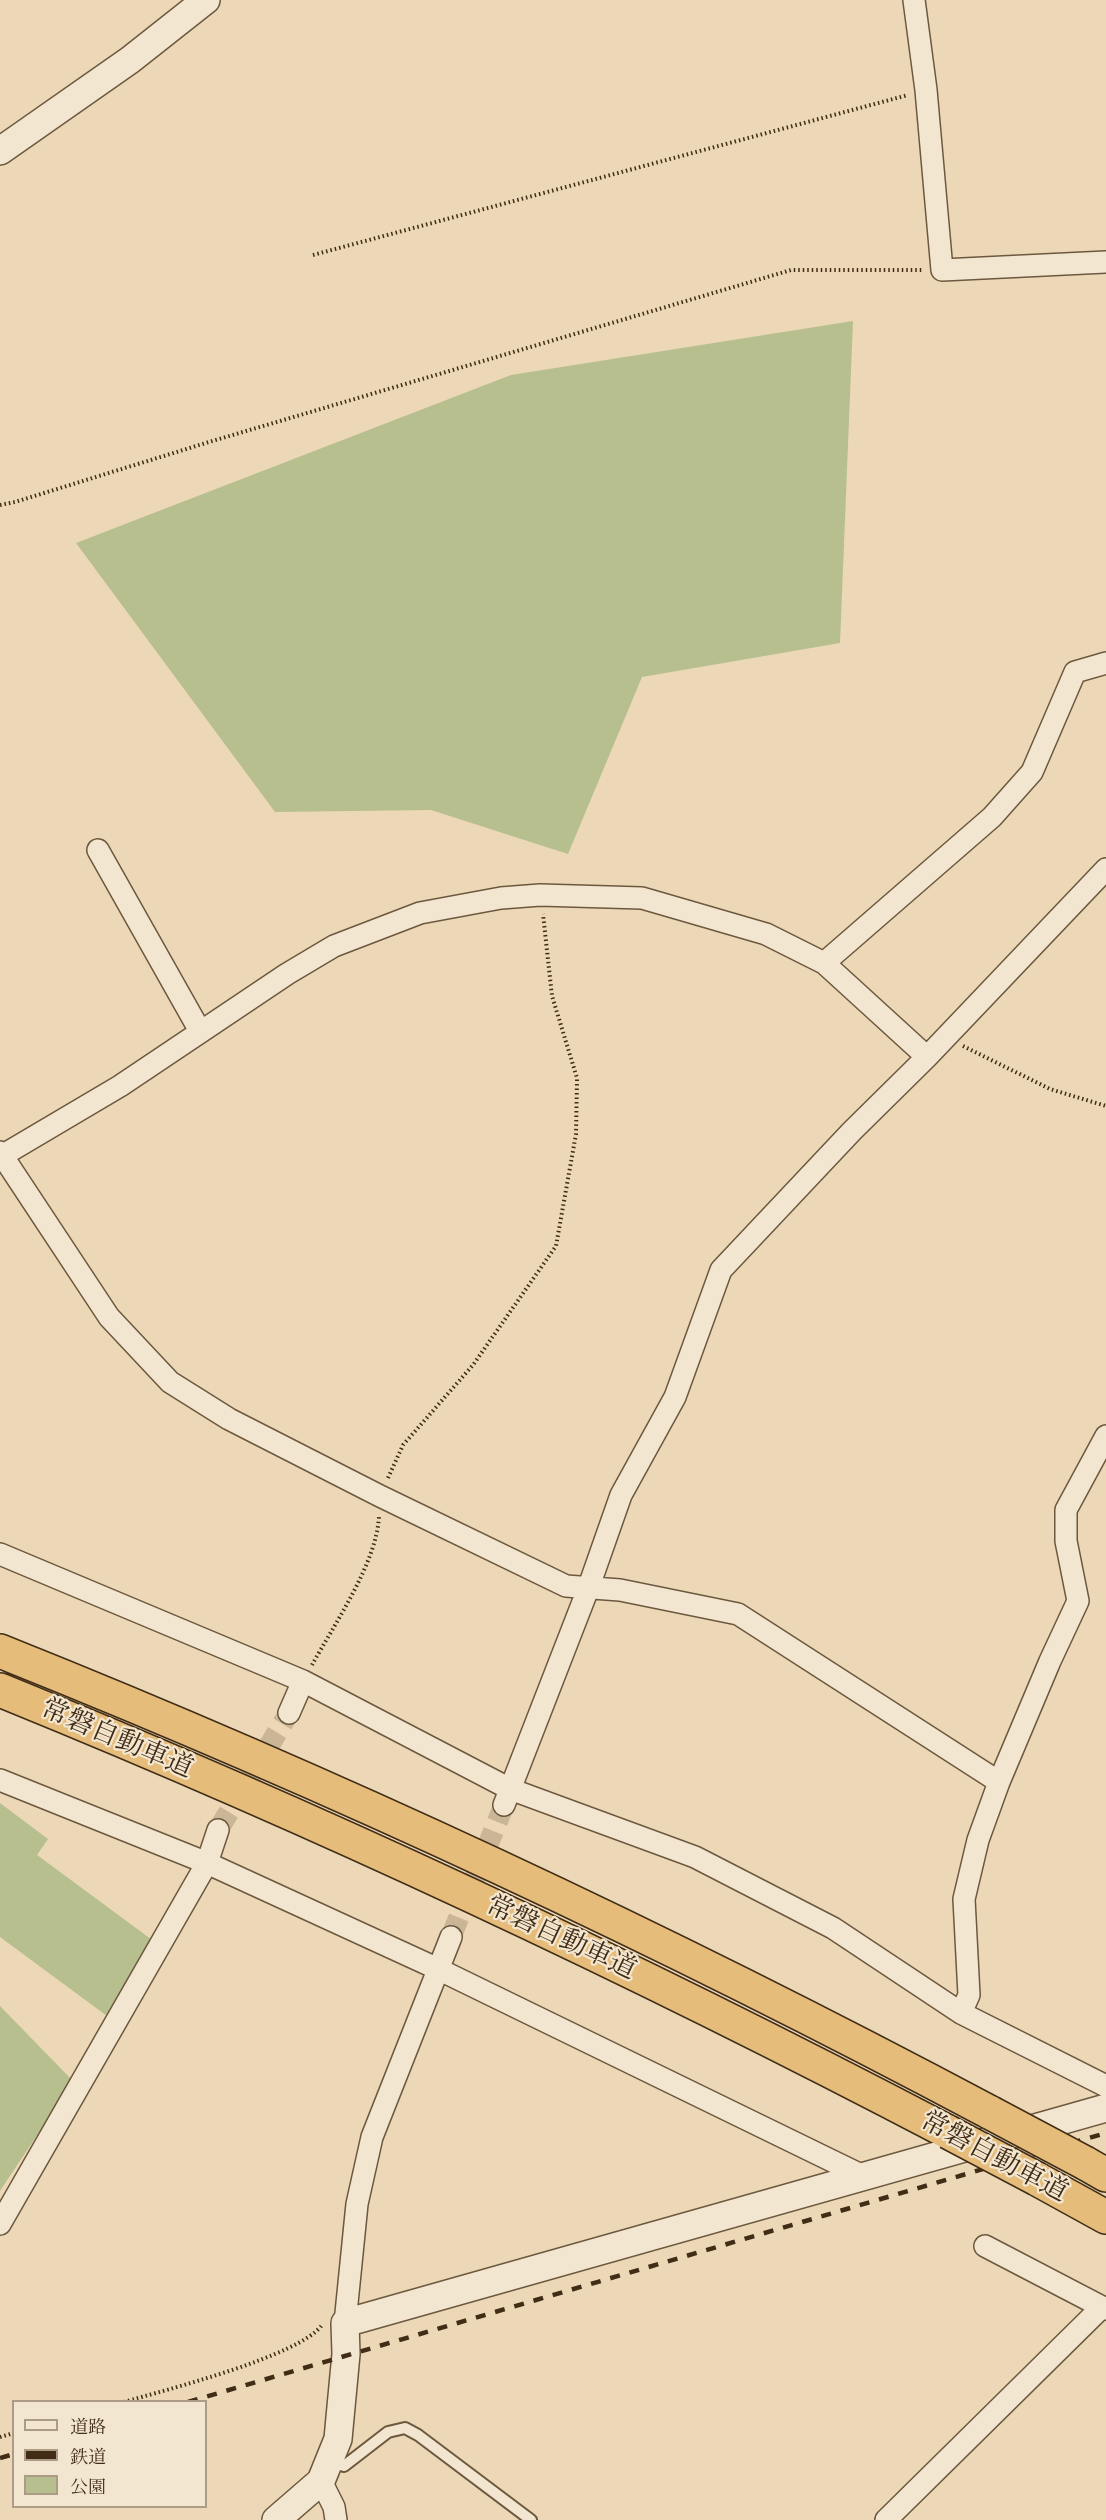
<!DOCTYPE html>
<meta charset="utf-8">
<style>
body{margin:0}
#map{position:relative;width:1106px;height:2520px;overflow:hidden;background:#ecd8b6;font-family:"EB Garamond","Noto Serif JP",serif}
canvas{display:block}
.legend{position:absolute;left:12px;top:2400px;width:195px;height:108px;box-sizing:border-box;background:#f3e6d0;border:2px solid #ac9c86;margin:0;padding:8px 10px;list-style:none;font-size:18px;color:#412d16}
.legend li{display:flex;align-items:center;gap:12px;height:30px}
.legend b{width:30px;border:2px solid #ac9c86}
</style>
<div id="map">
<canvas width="1106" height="2520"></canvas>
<ul class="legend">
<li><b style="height:8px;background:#f3e6d0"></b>道路</li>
<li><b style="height:8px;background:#412d16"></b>鉄道</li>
<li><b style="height:16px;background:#b7bf8e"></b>公園</li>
</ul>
</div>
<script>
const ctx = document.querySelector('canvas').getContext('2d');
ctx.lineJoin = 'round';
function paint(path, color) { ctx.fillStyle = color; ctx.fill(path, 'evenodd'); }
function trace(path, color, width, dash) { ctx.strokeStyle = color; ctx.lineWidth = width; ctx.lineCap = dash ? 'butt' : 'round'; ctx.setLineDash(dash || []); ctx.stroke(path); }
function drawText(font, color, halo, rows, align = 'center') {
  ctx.font = font + ' "EB Garamond","Noto Serif JP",serif'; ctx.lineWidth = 4.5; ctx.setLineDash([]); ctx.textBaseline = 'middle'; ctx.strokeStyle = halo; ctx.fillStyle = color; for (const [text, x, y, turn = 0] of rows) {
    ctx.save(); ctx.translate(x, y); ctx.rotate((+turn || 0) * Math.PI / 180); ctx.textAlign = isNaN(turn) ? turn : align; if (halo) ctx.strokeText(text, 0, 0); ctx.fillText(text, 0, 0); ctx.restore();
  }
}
paint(new Path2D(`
 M853,321L840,643L642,677L568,854L431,810L275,812L76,543L511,375Z
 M0,1803L48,1839L37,1855L159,1945L107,2016L0,1937Z
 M0,2006L73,2081L0,2191Z`), '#b7bf8e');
trace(new Path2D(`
 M218,1830L289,1713
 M451,1937L504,1805`), '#cab696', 21, [21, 10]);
const service = new Path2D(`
 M329,2462L344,2466L388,2432L405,2428L418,2435L531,2520`);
const minor = new Path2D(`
 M914,0L926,90L942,270L1106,262
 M98,850L200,1031
 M824,963L992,817L1032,772L1075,672L1106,663
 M0,1152L109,1317L170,1382L229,1419L380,1496L566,1586L620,1590L738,1614L999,1782
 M0,1157L120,1086L287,974L334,946L420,913L501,898L540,895L642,898L766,934L824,963L927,1057
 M0,1554L303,1681L510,1789L695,1857L833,1928L961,2013L1106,2086
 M289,1713L303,1681
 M0,1780L207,1863L438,1969L863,2176
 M504,1805L588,1589L621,1495L675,1397L721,1270L852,1131L927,1057L1106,869
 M961,2013L969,1995L964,1899L978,1840L999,1782L1050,1661L1078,1601L1066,1541V1510L1106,1436
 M0,2224L207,1863L218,1830
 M985,2246L1106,2309
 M345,2323L357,2204L372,2137L451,1937
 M321,2481L334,2507L336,2520
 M886,2520L1102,2307`);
const tertiary = new Path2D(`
 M0,151L130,60L206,0
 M276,2520L321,2481L338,2439L346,2354L345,2323L1106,2108`);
const motorway = new Path2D(`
 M0,1651C338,1786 670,1942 991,2113
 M0,1690C323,1821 639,1970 948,2132
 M1085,2163L1106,2175
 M1037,2179L1106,2217`);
trace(service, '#6c583e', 14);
trace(minor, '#6c583e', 24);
trace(tertiary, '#6c583e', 30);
trace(motorway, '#412d16', 36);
trace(new Path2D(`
 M313,255L908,95
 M0,505L15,502L209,442L791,270H923
 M963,1046L1050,1089L1106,1106
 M388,1478L403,1445L473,1365L556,1246L576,1134L577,1078L552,996L543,914
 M312,1665C335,1623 376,1564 379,1517
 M124,2402C165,2390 300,2356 322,2325
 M0,2437L14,2433`), '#412d16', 4, [1.5, 3]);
trace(service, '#f3e6d0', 10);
trace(minor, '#f3e6d0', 21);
trace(tertiary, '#f3e6d0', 27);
trace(motorway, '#e6bc7b', 33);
trace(new Path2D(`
 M188,2402L1106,2133
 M0,2458L14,2454`), '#412d16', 4.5, [10, 10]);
const motorwayBridge = new Path2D(`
 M991,2113L1085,2163
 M948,2132L1037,2179`);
trace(motorwayBridge, '#412d16', 36, []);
trace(motorwayBridge, '#e6bc7b', 33);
drawText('27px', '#412d16', '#f3e6d0', [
 ["常磐自動車道",117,1739,23],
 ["常磐自動車道",561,1938,25],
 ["常磐自動車道",994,2157,28]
]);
</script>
